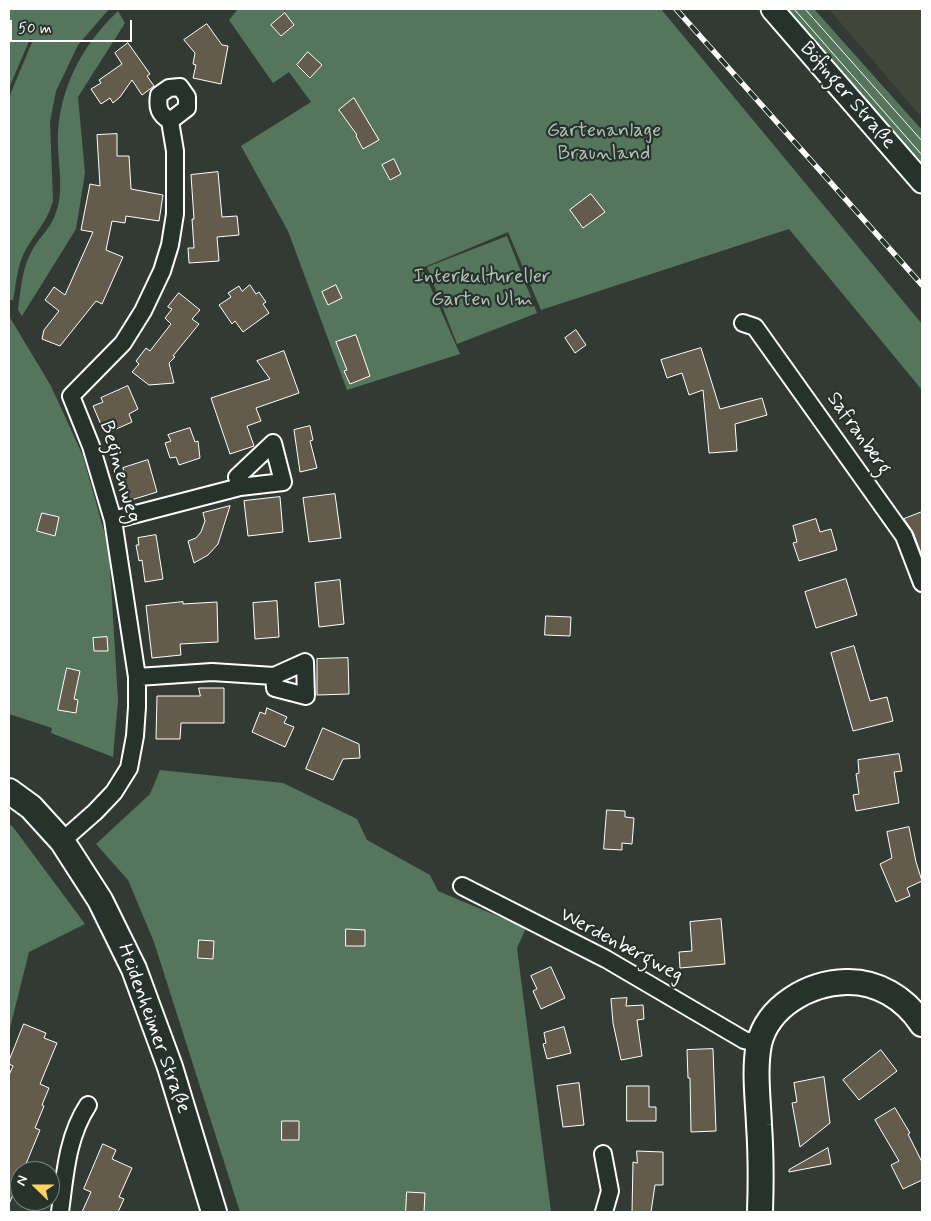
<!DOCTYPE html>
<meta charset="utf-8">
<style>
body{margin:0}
#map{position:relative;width:931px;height:1221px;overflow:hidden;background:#323b33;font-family:Mynerve,sans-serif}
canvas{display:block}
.frame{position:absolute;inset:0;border:10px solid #fff;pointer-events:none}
.north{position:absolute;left:10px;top:1161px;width:50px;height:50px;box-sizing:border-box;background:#26332d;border:1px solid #7d8581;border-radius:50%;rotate:292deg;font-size:14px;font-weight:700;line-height:20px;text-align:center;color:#fff}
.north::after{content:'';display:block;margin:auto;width:18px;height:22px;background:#ffd166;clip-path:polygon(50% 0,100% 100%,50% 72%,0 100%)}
.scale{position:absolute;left:10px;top:20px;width:122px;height:22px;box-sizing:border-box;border:2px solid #fff;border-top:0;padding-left:6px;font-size:15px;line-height:18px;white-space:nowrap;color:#fff;-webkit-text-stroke:4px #26332d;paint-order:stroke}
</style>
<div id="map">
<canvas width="931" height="1221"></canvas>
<div class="frame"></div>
<div class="north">N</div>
<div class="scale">50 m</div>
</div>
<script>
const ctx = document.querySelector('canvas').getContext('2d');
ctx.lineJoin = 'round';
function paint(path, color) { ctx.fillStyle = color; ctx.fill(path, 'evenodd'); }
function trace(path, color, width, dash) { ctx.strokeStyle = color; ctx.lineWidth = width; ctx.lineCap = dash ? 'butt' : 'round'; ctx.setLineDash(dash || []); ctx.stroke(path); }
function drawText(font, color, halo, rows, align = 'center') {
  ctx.font = font + ' Mynerve,sans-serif'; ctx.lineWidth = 4.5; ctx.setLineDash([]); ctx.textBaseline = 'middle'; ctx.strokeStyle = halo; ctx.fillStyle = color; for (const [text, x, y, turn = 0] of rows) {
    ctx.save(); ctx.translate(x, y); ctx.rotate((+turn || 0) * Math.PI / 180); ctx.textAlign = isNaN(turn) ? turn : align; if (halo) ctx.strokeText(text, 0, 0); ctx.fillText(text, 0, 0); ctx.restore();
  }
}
paint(new Path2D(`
 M829,9H922V118Z`), '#41453a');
paint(new Path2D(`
 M9,9H109L78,45L56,91L50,122L53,201C48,221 33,235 24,253C17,267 16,285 13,300H9V97L33,40L30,39L9,88Z
 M238,9H661L922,324V390L789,229L541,310L508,232L422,268L460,354L347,390L288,231L241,146L311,102L289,72L273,83L229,20Z
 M783,9H814L922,130V165Z
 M118,11L125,23L78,97L85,173L76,229L22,316L18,310C21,288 22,266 34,247C40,237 51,227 55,215C64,194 59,169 58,147C56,94 80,47 118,11Z
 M507,236L537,313L457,344L427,267Z
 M9,316L51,386L83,456L109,549L118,701L113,757L51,733L52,728L9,714Z
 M160,770L283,783L357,819L367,840L430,875L438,891L526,928L517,948L551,1212H240L154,942L128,880L96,844L150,794Z
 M9,824L13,827L85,924L29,952L9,1032Z`), '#56755d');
const building = new Path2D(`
 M285,13L294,25L281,36L271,25Z
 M207,24L222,45L228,46L221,84L193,78L196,65L193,64L195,53L184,40Z
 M128,43L150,74L147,76L154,86L142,95L132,80L120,97L113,103L110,98L101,104L91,89L101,83L99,80L122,64L115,53Z
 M308,52L322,65L310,78L297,65Z
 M354,98L379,140L363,149L356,136L357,135L339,110Z
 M117,134V156H129L131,189L163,195L159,221L126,216L125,223L112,221L106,250L123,257L102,304L96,301L60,346L42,339L44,330L59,311L45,300L54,287L65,295L93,232L81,230L90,184L100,186L97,135Z
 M394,159L401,174L390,180L382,165Z
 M218,172L222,217L237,216L239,235L217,237L219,261L189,263L188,248H194L192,219H194L191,175Z
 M591,194L605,212L583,228L570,210Z
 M250,285L256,294L259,292L266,302L263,304L269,313L243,332L235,321L232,324L219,305L231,297L228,293L239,286L242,291Z
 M336,285L342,298L328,305L322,292Z
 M179,293L200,310L192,319L199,324L173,356L175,357L169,363L174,383L149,385L132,372L139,364L136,361L146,348L150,351L171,324L165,318L172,309L168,307Z
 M576,330L586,345L575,353L565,338Z
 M356,335L370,376L350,384L344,371L347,370L336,342Z
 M701,348L720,409L762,398L767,415L735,424L737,451L709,453L703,390L689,395L682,373L667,378L661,360Z
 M284,351L299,393L256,408L261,421L247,426L254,446L230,454L211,398L270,379L257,361Z
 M128,386L138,409L129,414L132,422L105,434L93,406L103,402L101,398Z
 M310,426L313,440L310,441L317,468L300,472L294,430Z
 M190,428L195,442L198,441L200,458L179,465L176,457L170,458L165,443L171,441L168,435Z
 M148,460L157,492L128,501L120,473L124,472L123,468Z
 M335,494L341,538L309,542L303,498Z
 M280,497L283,532L248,536L244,501Z
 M230,506L218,544L208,555L194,563L188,541L196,538L201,532L205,521L203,513Z
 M922,512V556L913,532L904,519Z
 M42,513L59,517L55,536L37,531Z
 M816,519L820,532L831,529L837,550L799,561L793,543L797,542L793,526Z
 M156,535L163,579L145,582L142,560L139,561L136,545H139L138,538Z
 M846,579L857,615L816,628L805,592Z
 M340,580L344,624L319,627L315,583Z
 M277,601L279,637L255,639L253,603Z
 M183,602V604L217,602L218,642L180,644L181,655L152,658L146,606Z
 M546,616L571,617L570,636L545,635Z
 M107,637L108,651H94L93,638Z
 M854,646L870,701L887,697L893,721L853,731L831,653Z
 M348,658L349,694L317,695V659Z
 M67,668L80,671L74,699L78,700L76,713L58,710Z
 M199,688H224V723H181L180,739H156L157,696H200Z
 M267,708L287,717L284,723L294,727L285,747L252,732L260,712L265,714Z
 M323,728L359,744L360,758L343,759L333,780L306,769Z
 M899,754L902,771L894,772L899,803L856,811L853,795L859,794L856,774L859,773L858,760Z
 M607,810L625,811V817L634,818L632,844L622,843V850L604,849Z
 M909,827L916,862L922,881L907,888L910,896L896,902L880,864L892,858L887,832Z
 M721,919L725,964L680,968L679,952L692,951L690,922Z
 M346,929L365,930V946H346Z
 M199,940L214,941L213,959L198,958Z
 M551,967L565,998L541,1009L533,991L537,989L531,976Z
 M627,998L626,1006L643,1005L644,1019L637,1020L642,1056L621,1060L613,1023L611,999Z
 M24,1024L46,1033L44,1038L57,1043L40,1084L49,1088L42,1105L44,1106L35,1128L40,1130L23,1171H20V1178L9,1204V1075L13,1066L9,1064V1061Z
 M564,1027L571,1053L547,1059L543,1044L546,1043L544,1033Z
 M713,1049L716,1131L691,1132L690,1078H688L687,1050Z
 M881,1050L897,1071L859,1100L843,1080Z
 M824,1077L830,1123L800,1147L792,1103L797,1102L794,1083Z
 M579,1083L584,1125L563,1127L557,1086Z
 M627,1086H649V1107H656V1121H627Z
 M895,1108L910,1133L908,1134L922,1162V1180L903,1189L891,1165L899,1161L875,1120Z
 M282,1121H299V1140H282Z
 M103,1144L116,1150L112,1159L132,1168L119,1197L124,1199L118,1212H82L91,1192L84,1189Z
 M828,1148L831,1164L789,1172V1170Z
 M637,1151L663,1152V1185H655L651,1212H632L633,1162L637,1163Z
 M407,1192L425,1193L424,1212H406Z`);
paint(building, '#635c4c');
trace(building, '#fff', 1);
const minor = new Path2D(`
 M743,323L755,327L904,536L922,583
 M113,520L240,487L283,482L273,443L237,477L240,487
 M137,677L212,672L274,676L305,662L306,696L275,688L274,676
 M62,841L95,812L114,792L129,768L135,736L137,707V677L113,520L91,446L71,396L123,343L143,311L162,271L170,245L175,214V151L170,121L187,108V97L180,87L169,88L159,95C157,108 159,114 170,121
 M462,886L606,959L744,1040L760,1044
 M603,1154L610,1191L604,1212
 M60,1212C65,1175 67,1137 88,1105`);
const tertiary = new Path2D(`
 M772,9L922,182`);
const secondary = new Path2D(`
 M9,791L31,807L62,841L100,900L134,969L170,1067L214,1212
 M760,1212C761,1183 761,1154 759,1125C758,1099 754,1070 759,1044C768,1006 809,983 846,982C877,981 905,998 922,1024`);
trace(minor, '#fff', 20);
trace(tertiary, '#fff', 25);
trace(secondary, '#fff', 28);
trace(minor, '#26332d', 16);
trace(tertiary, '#26332d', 21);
trace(secondary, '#26332d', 24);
trace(new Path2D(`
 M794,9L922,155
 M805,9L922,141`), '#fff', 1);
const rail = new Path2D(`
 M676,9L922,285`);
trace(rail, '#fff', 5.5);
trace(rail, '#26332d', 4, [11]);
drawText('20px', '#fff', '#26332d', [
 ["Böfinger Straße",847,96,49],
 ["Safranberg",858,434,55],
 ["Beginenweg",119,472,74],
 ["Werdenbergweg",621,946,28],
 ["Heidenheimer Straße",153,1029,70]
]);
drawText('20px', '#b3c1b6', '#26332d', [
 ["Gartenanlage",604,132],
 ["Braunland",604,155],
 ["Interkultureller",482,278],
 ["Garten Ulm",482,301]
]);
</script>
